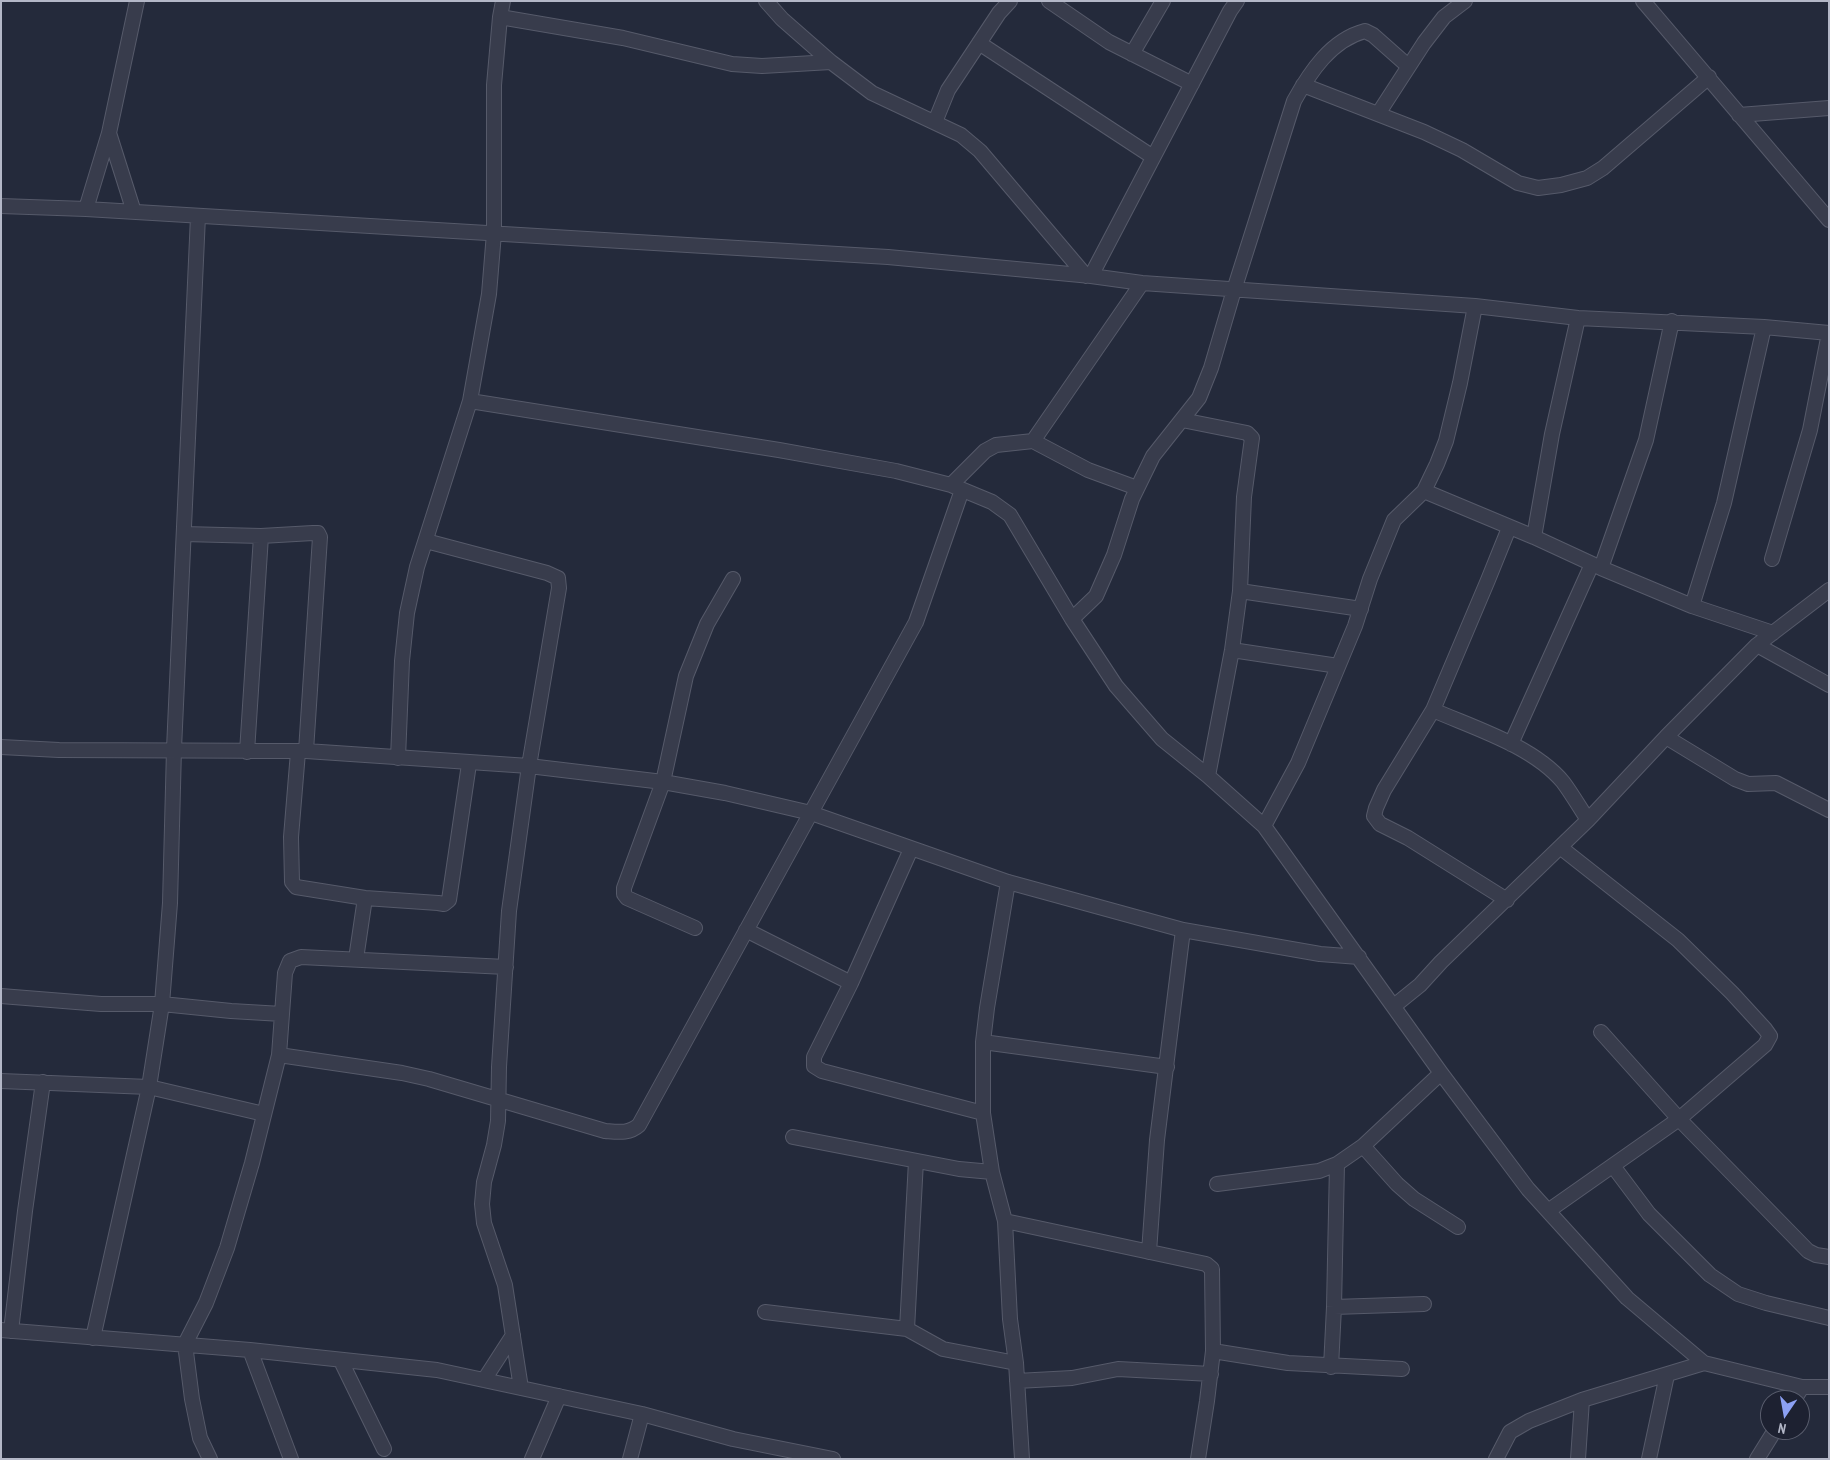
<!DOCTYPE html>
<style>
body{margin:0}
#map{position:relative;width:1830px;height:1460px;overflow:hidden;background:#242a3b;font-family:"PT Sans Narrow",sans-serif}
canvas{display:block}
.frame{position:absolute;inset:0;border:2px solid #b3b7c7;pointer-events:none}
.north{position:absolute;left:1760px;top:1390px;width:50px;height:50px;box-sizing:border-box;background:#1d2131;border:1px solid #595d6d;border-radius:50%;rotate:192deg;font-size:14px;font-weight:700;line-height:20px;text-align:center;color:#b3b7c7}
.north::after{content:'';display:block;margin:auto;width:18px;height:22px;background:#8ca0f3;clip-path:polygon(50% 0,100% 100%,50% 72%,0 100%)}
</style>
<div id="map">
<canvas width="1830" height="1460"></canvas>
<div class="frame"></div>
<div class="north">N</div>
</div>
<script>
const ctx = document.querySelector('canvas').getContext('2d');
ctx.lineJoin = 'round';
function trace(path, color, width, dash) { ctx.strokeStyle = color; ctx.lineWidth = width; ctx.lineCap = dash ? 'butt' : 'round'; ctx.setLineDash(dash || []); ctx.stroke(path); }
const minor = new Path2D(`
 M766,1L782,19L831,62L872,93L961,135L980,151L1086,276
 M1049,1L1109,42L1192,84
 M1643,1L1829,220
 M500,17L623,38L732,64L762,66L831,62
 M979,43L1153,157
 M1132,54L1163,1
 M1303,85L1424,132L1462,150L1518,183L1538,188L1561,185L1587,178L1603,168L1709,77
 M1378,114L1424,43L1444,17L1465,1
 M1739,115L1829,108
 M935,122L948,90L999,13L1010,1
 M109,133L134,212
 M1,206L86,209L888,257L1091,276L1142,283L1475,306L1578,318L1764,327L1829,333
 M86,209L109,133L137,1
 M1091,276L1230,11L1237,1
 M470,401L779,450L896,471L951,485L992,502L1010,515L1072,619L1116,686L1162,739L1208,776L1264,826L1441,1073L1528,1189L1627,1298L1704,1363L1802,1387H1829
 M1182,420L1247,433L1252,438L1244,497L1240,591L1232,650L1208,776
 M1033,441L1142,283
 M951,485L985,451L996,445L1033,441L1088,470L1137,488
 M1424,491L1534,537L1601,568L1692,606L1773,633
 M184,534L261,536L313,533H318L320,537L306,751
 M1534,537L1552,434L1578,318
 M426,541L547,573L558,578L559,588L529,766L509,911L499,1067L498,1121L494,1145L484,1182L482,1204L484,1223L505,1285L521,1388
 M1772,559L1810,430L1829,333
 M1601,568L1646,440L1672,321
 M1240,591L1361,609
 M1692,606L1724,503L1764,327
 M1072,619L1096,596L1114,555L1132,499L1153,456L1199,398L1211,368L1234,290L1294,101C1310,72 1331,40 1365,31L1373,35L1408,66
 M1757,645L1829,685
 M1232,650L1338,666
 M1433,710C1474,728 1533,746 1563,782C1572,794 1580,808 1588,820
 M1666,737L1735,779L1748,784L1776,783L1829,810
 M1511,744L1592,564
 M1,747L59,750L306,751L529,766L663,782L725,793L811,813L1008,882L1183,930L1320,954L1359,957
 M247,752L261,536
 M298,752L291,837L292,882L296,887L365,898L438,903L444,904L449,900L469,764
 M398,758L402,661L407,613L417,567L470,401L489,294L494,233V85L500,17L503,1
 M1264,826L1298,763L1355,626L1370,579L1394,520L1424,491L1437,464L1446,441L1460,383L1475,306
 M911,849L851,983L814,1057V1066L822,1071L983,1113
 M1008,882L987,1008L983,1042V1113L992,1172L1005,1221L1010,1319L1016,1363L1022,1459
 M1507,900L1408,838L1380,824L1374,816L1376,808L1384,790L1433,710L1488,580L1509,528
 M695,928L627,898L624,894V888L663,782L686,676L707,624L733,579
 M746,930L851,983
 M356,959L365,898
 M1,996L101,1004H162L231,1011L282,1014
 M1394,1006L1420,985L1441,962L1588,820L1666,737L1757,645L1829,590
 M1601,1032L1679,1119L1808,1251L1816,1255L1829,1257
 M983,1042L1167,1067
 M279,1055L402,1073L429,1079L605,1131C618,1132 629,1134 639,1125L916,622L962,490
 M1,1081L149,1087L264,1114
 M793,1137L959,1169L992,1172
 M1363,1146L1397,1184L1414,1199L1458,1227
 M916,1161L907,1329L943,1349L1016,1363
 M1613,1166L1649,1214L1710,1275L1738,1294L1766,1303L1829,1318
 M1217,1184L1319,1171L1337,1164L1363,1146L1441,1073
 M1548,1211L1679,1119L1765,1045L1770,1036L1765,1029L1732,993L1678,940L1560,847
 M1005,1221L1206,1264L1212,1269L1213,1351L1207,1401L1198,1459
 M1149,1252L1157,1140L1183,930
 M1334,1307L1424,1304
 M765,1312L907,1329
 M1,1330L250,1350L437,1370L642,1414L733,1439L833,1459
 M11,1331L25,1211L43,1082
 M93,1338L149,1087L162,1004L170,903L174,749L198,216
 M250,1350L291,1459
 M1213,1351L1288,1363L1402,1369
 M341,1361L384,1449
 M1331,1367L1334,1307L1337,1164
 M484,1380L513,1335
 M1017,1381L1072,1378L1118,1369L1211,1374
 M1794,1400L1802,1387
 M210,1459L200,1438L192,1399L185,1344L206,1303L227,1248L252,1163L279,1055L285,973L290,961L301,957L506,967
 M532,1459L559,1396
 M630,1459L642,1414
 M1496,1459L1510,1432L1529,1421L1582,1400L1704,1363
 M1578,1459L1582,1400
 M1649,1459L1667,1375
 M1757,1459L1775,1430`);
trace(minor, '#565a6a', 16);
trace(minor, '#383c4c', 14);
</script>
